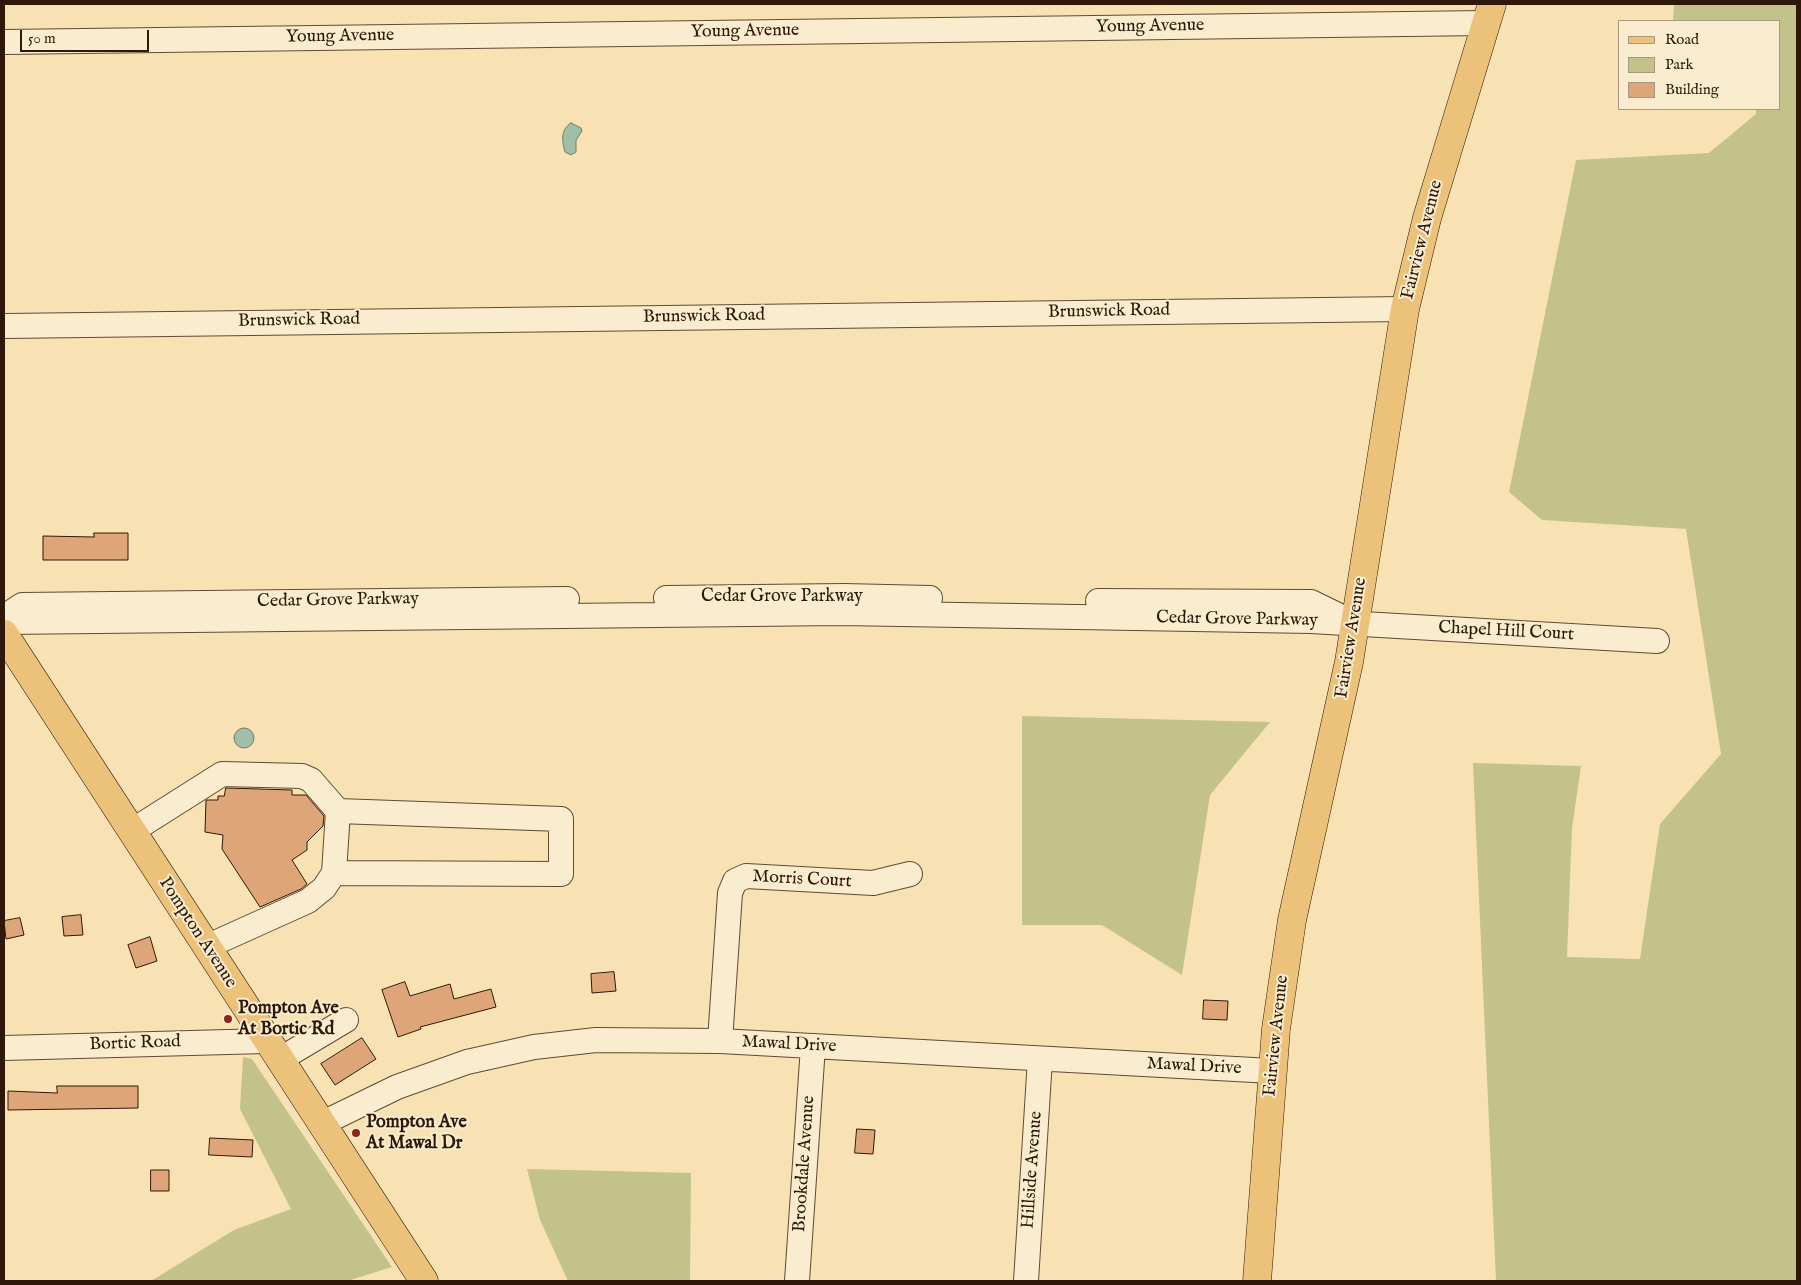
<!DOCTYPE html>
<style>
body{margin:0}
#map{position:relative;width:1801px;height:1285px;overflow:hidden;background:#f8e2b4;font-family:"IM FELL English",serif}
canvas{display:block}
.frame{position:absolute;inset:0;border:5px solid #2f1809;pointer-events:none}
.legend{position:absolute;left:1618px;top:20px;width:162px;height:90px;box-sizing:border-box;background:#faecce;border:1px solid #a9977f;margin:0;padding:6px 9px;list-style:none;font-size:15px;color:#2f1809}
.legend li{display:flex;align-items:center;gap:10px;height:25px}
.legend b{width:25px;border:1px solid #a9977f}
.scale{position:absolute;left:20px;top:30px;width:129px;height:22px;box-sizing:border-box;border:2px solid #2f1809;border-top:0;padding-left:6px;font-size:15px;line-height:18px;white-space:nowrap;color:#2f1809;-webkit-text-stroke:4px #faecce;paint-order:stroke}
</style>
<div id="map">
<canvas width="1801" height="1285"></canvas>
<div class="frame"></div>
<ul class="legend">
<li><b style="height:6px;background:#ecc17a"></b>Road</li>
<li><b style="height:14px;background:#c2c28a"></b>Park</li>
<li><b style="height:14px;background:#dea678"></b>Building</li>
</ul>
<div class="scale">50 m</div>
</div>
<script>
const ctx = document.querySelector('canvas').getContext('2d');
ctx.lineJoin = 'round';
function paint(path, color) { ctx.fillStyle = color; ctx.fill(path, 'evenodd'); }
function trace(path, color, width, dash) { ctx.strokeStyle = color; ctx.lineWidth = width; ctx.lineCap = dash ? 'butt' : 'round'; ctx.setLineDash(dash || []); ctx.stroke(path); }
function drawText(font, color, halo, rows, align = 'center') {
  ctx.font = font + ' "IM FELL English",serif'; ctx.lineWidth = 4; ctx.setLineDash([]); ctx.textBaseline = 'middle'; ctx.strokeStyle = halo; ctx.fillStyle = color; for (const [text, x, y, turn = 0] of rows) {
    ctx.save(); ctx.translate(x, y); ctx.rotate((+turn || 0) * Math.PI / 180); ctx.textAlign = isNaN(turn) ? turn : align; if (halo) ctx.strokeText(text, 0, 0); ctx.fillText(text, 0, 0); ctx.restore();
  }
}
paint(new Path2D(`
 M1674,4H1797V1281H1496L1473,763L1581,766L1572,828L1567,957L1640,959L1660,824L1721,754L1686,529L1542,520L1509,492L1576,160L1709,153L1756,114V109H1780V21H1673Z
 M1022,716L1270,722L1210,795L1182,975L1102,925H1022Z
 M243,1057L252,1059L392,1267L347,1281H151L234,1230L291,1209L240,1109Z
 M527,1169L691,1173L690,1281H568L540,1220Z`), '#c2c28a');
const water = new Path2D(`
 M571,123L581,128L582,131L576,140V152L571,155L565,152C562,141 560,130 571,123Z
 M234 738a10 10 0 1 1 20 0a10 10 0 1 1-20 0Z`);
paint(water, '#9fbfa8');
trace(water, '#727c68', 1);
const building = new Path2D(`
 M94,533H128V560H43V536L94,537Z
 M226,788L292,790V795H306L324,816L323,826L307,842V850L292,860L307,884L301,889L260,907L222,849L223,835L205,832L206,800H218V796H224Z
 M81,915L83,935L64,936L62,917Z
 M20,918L24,935L6,939L4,921Z
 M150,937L157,961L136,968L128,945Z
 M614,972L616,991L592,993L591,974Z
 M405,982L410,996L450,984L454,999L491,989L496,1007L420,1027L421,1029L398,1037L382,990Z
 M1204,1000L1228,1001L1227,1020L1203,1019Z
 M362,1038L376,1059L335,1085L321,1064Z
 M57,1086H138V1108L8,1110V1091L57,1093Z
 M857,1129L875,1130L873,1154L855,1153Z
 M210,1138L253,1140L252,1157L209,1155Z
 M151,1170H169V1191H151Z`);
paint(building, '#dea678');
trace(building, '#2f1809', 1);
const minor = new Path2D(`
 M4,42L1485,23
 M4,326L1405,309
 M666,598L844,596L930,598
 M1098,601L1311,602L1346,619
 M4,617L22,605L567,599
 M4,622L842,613L1311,621L1657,641
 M132,831L222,774L302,776L311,780L338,811L561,819V874L334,873L324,888L308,901L206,947
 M334,873L338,811
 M720,1041L730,893L735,881L746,876L873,883L910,874
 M4,1048L266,1041
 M279,1060L346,1020
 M321,1124L397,1087L467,1062L534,1047L596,1040L720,1041L1272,1071
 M797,1281L813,1046
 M1026,1281L1040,1059`);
const major = new Path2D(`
 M4,634L424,1281
 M1257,1281L1276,1029L1292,920L1349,662L1405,309L1427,218L1492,4`);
trace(minor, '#614a34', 26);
trace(major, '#2f1809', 29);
trace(minor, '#faecce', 24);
trace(major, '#ecc17a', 28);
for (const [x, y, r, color] of [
 [228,1019,5,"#8f2418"],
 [356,1133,5,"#8f2418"]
]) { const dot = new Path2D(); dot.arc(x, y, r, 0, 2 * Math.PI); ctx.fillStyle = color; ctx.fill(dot); trace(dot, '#faecce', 2); }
drawText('18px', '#2f1809', '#faecce', [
 ["Young Avenue",1150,27,-1],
 ["Young Avenue",745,32,-1],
 ["Young Avenue",340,37,-1],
 ["Fairview Avenue",1423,240,-76],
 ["Brunswick Road",1109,312,-1],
 ["Brunswick Road",704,317,-1],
 ["Brunswick Road",299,321,-1],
 ["Cedar Grove Parkway",782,597],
 ["Cedar Grove Parkway",338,601,-1],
 ["Cedar Grove Parkway",1237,620,1],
 ["Chapel Hill Court",1506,632,3],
 ["Fairview Avenue",1352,638,-81],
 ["Morris Court",802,880,3],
 ["Pompton Avenue",197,933,57],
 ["Fairview Avenue",1277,1036,-84],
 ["Bortic Road",135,1044,-2],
 ["Mawal Drive",789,1045,3],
 ["Mawal Drive",1194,1067,3],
 ["Brookdale Avenue",805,1164,-86],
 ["Hillside Avenue",1033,1170,-86]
]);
drawText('bold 18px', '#2f1809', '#faecce', [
 ["Pompton Ave",238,1009],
 ["At Bortic Rd",238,1030],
 ["Pompton Ave",366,1123],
 ["At Mawal Dr",366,1144]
], 'left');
</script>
